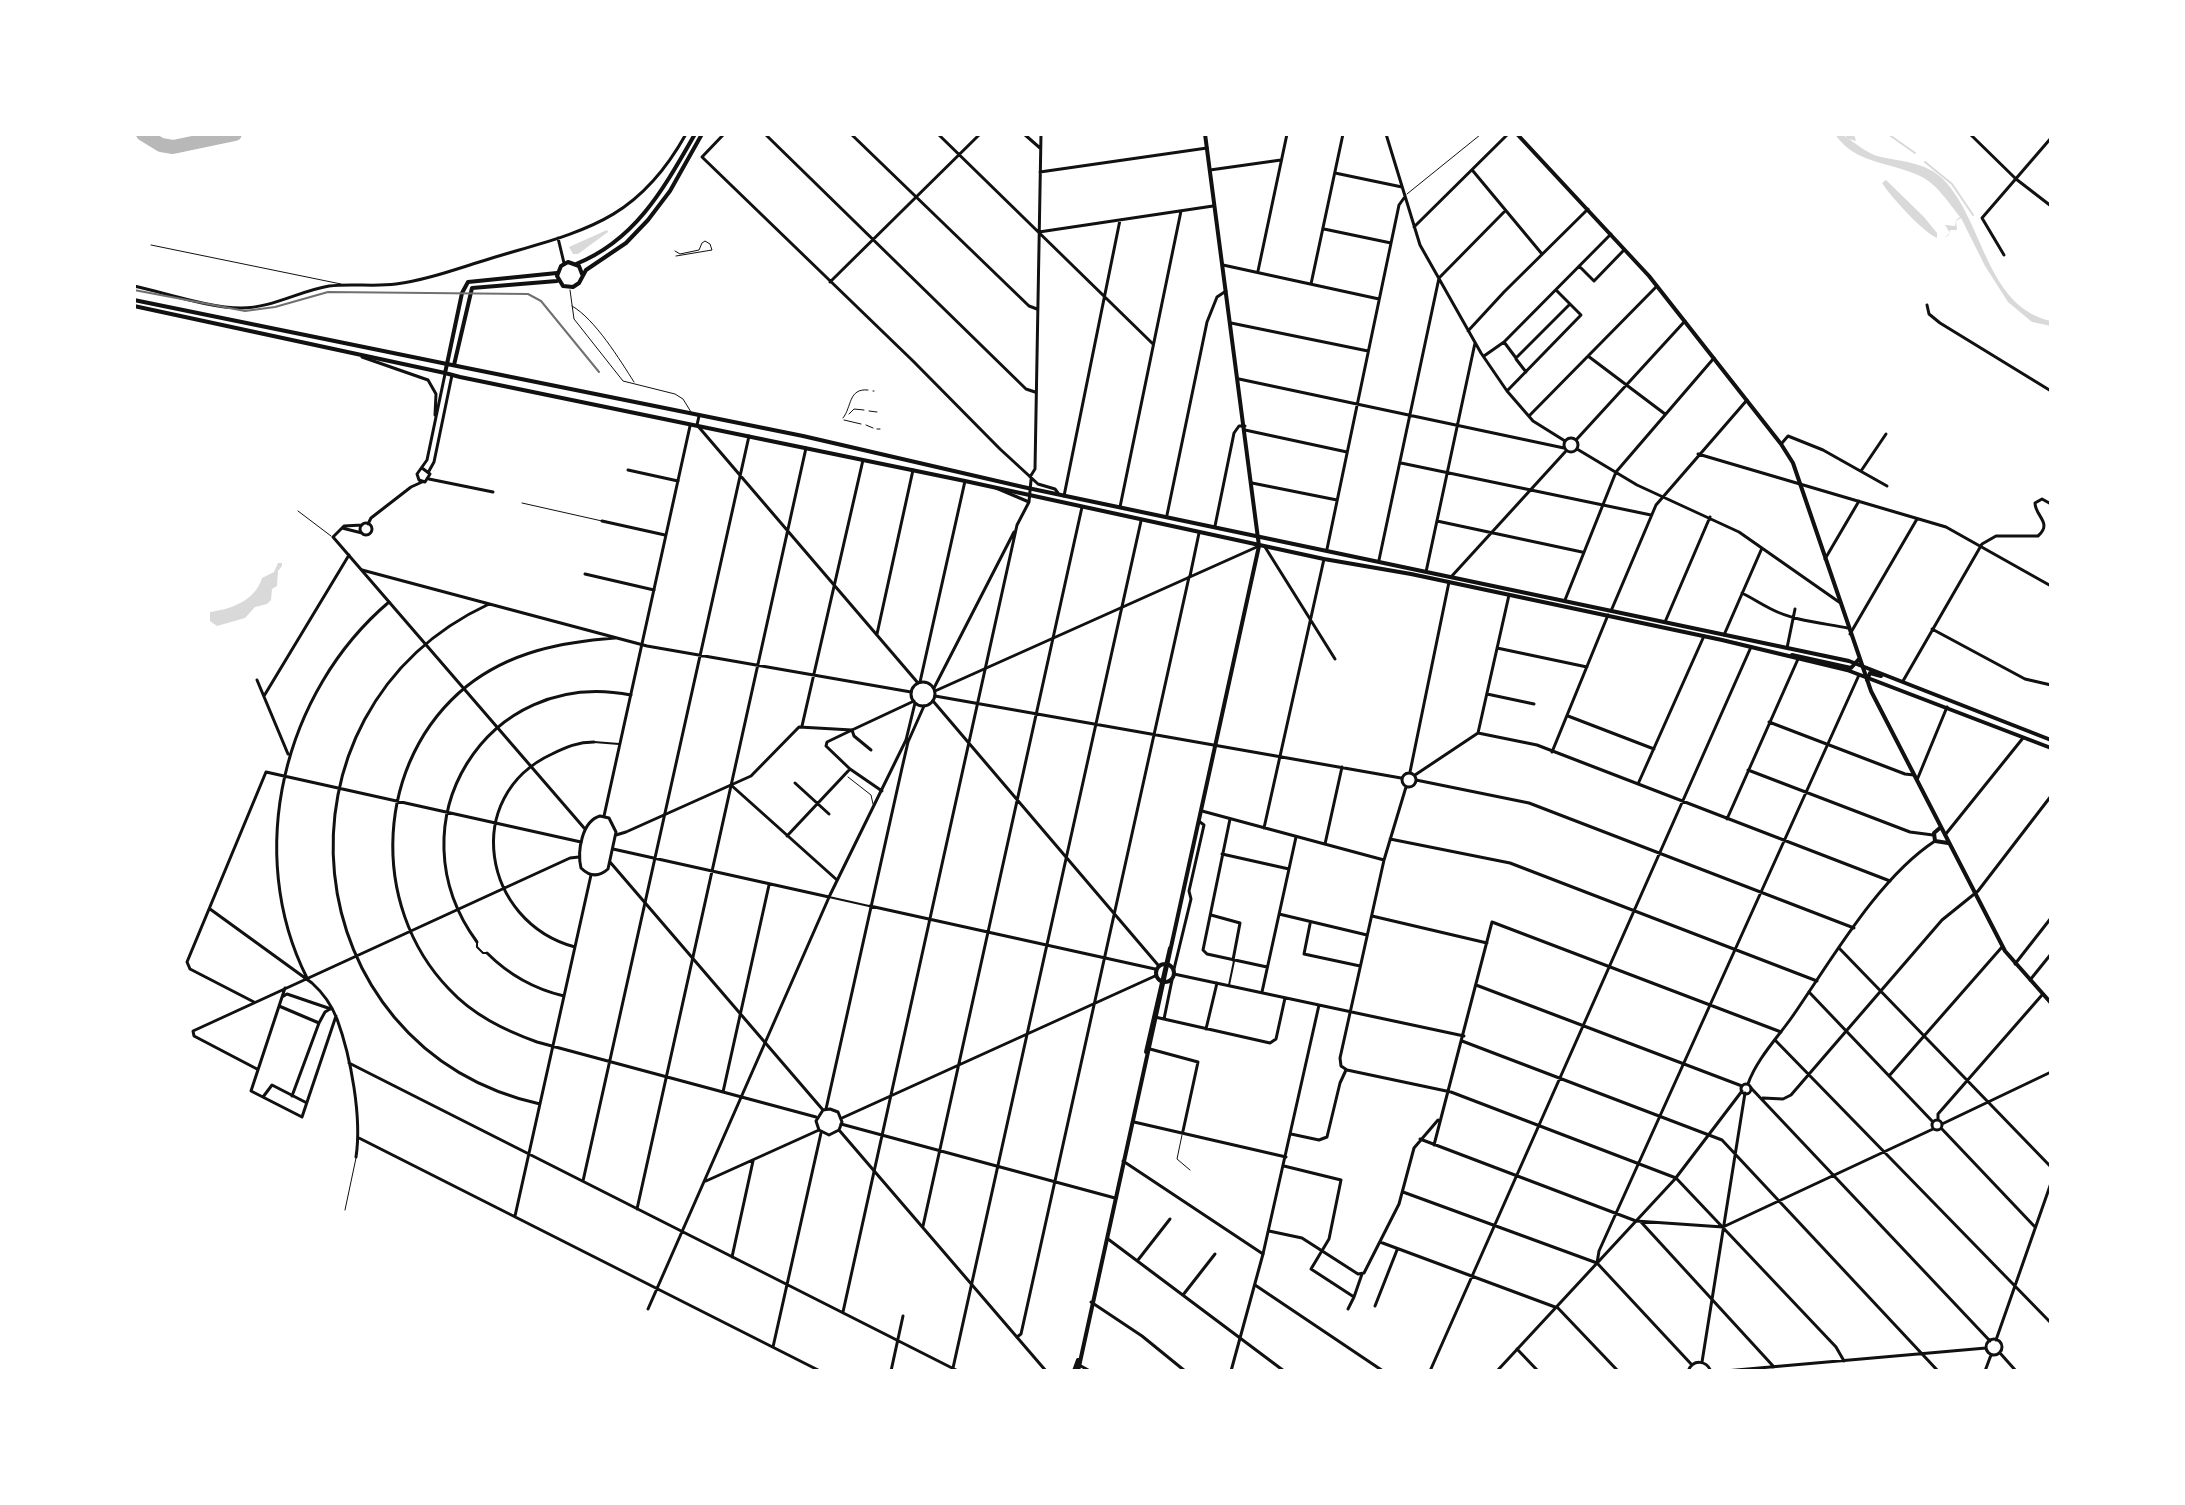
<!DOCTYPE html>
<style>
body{margin:0}
#map{position:relative;width:2185px;height:1505px;overflow:hidden;background:#fff;font-family:"Libre Baskerville",serif}
canvas{display:block}
.frame{position:absolute;inset:0;border:136px solid #fff;pointer-events:none}
</style>
<div id="map">
<canvas width="2185" height="1505"></canvas>
<div class="frame"></div>
</div>
<script>
const ctx = document.querySelector('canvas').getContext('2d');
ctx.lineJoin = 'round';
function paint(path, color) { ctx.fillStyle = color; ctx.fill(path, 'evenodd'); }
function trace(path, color, width, dash) { ctx.strokeStyle = color; ctx.lineWidth = width; ctx.lineCap = dash ? 'butt' : 'round'; ctx.setLineDash(dash || []); ctx.stroke(path); }
paint(new Path2D(`
 M1835,134H1842L1847,138L1844,134H1854L1856,141L1849,139C1859,146 1868,154 1881,157C1901,161 1927,163 1943,179C1984,221 1986,307 2051,321V326L2032,322L2008,302L1985,266L1961,218L1956,221L1957,230H1950L1949,235L1944,238L1950,233L1945,225L1955,226L1956,220L1960,217C1949,203 1936,183 1920,176C1891,162 1854,164 1835,134Z
 M1886,180L1924,217L1937,233V238C1923,232 1891,197 1882,183Z
 M607,230L608,232L578,254H573L569,247Z
 M278,563H282V566L278,571L277,586L272,589L271,600L267,604L255,607L245,618L217,626L210,621V612C231,609 255,601 262,578L274,572Z`), '#d9d9d9');
trace(new Path2D(`
 M1888,134L1915,153
 M1925,162L1952,184L1973,215`), '#d9d9d9', 2);
trace(new Path2D(`
 M143,134L161,145L173,147L235,134`), '#b8b8b8', 14);
trace(new Path2D(`
 M1407,194L1480,135
 M151,245L341,284
 M675,251L680,254L699,250L702,243L705,241L710,244L712,250L676,256
 M570,290L574,319L623,381L675,394L683,399L691,412
 M572,306C595,319 620,360 634,382
 M873,391H874
 M869,411L877,412
 M849,414L854,409L864,410
 M843,418C852,407 848,388 868,390
 M844,420L861,424
 M866,425L873,428
 M877,429H880
 M522,503L602,521
 M298,511L331,536
 M848,777L871,795L873,804
 M1182,1135L1177,1159L1190,1170
 M345,1210L356,1158`), '#111', 1);
trace(new Path2D(`
 M594,742L619,744
 M829,897L869,906
 M477,942V947L483,953H486
 M1229,985L1234,961`), '#111', 2);
trace(new Path2D(`
 M724,134L702,157L913,361L1000,449L1038,484L1055,489L1058,493
 M765,134L1026,389L1035,392
 M851,134L1029,306L1037,309
 M938,134L1153,344
 M1024,134L1040,148
 M1386,134L1420,245L1481,353L1507,391L1533,421L1565,441
 M1210,170L1281,160
 M1473,171L1542,254
 M1040,172L1207,148
 M1335,173L1402,187
 M1414,227L1508,134
 M1324,229L1391,243
 M1039,232L1213,206
 M558,238L564,263
 M2004,255L1982,218L2051,138
 M1223,265L1379,299
 M1579,266L1594,281L1624,250
 M1258,271L1287,134
 M830,282L980,134
 M1311,284L1343,134
 M134,286C166,293 210,308 241,308C272,308 299,291 329,286C351,283 373,287 396,284C427,280 459,268 489,259C581,231 636,224 686,134
 M1927,305L1929,314L1940,323L2051,391
 M1231,323L1368,351
 M1468,331L1504,292L1588,209
 M1504,342L1516,358L1569,305
 M1484,356L1504,342L1611,234
 M1588,356L1665,414
 M1516,359L1526,372
 M1239,379L1564,448
 M1507,391L1581,315L1557,291
 M699,416L697,425L918,683
 M1529,416L1657,286
 M1245,430L1347,452
 M1564 445a7 7 0 1 1 14 0a7 7 0 1 1-14 0Z
 M1576,440L1685,321
 M1782,443L1788,436L1823,450L1887,486
 M1577,449L1637,485L1739,532L1839,602
 M1698,454L1946,527L2051,586
 M1401,463L1651,515
 M628,470L678,481
 M1861,471L1886,434
 M1030,477L1035,469L1041,134
 M429,479L493,492
 M1252,483L1337,500
 M996,488L1029,502
 M1064,496L1120,220
 M1120,507L1181,211
 M1167,515L1207,322L1217,297L1226,291
 M602,521L665,535
 M1437,521L1582,552
 M1017,525L1029,502L1031,480
 M1215,526L1234,433L1239,426H1245
 M1265,547L1335,659
 M1327,549L1399,205L1404,198
 M1825,559L1859,501
 M1379,560L1439,278L1505,211
 M362,570L647,646L911,692
 M1426,572L1475,343
 M585,574L654,590
 M1451,577L1566,451
 M1742,593C1752,598 1761,604 1771,609C1794,621 1823,623 1848,628
 M1565,600L1616,472L1714,358
 M489,604C258,712 291,1048 540,1104
 M1611,611L1656,505L1747,400
 M1665,622L1710,517
 M1932,629L2025,679L2051,685
 M877,634L913,470
 M1850,634L1917,519
 M1724,635L1762,548
 M615,638C561,642 510,652 467,686C375,760 368,905 449,989C473,1015 504,1030 537,1042L816,1117
 M1497,648L1587,667
 M1787,648L1795,609
 M257,680L288,754
 M1903,681L1982,544L1996,536H2038C2053,523 2035,516 2035,503L2042,499L2051,504
 M920,682L965,481
 M934,688L1014,532
 M1487,694L1534,704
 M264,696L349,555
 M935,696L1401,778
 M933,701L1158,965
 M1568,716L1654,749
 M1769,722L1905,774L1914,775
 M802,726L863,460
 M1478,733L1537,745L1890,881
 M871,750L854,736L852,730L827,742L826,746L850,769L882,791
 M1552,752L1608,615
 M1748,770L1910,832L1933,835
 M1410,772L1449,582
 M1402 780a7 7 0 1 1 14 0a7 7 0 1 1-14 0Z
 M1415,775L1478,733L1509,595
 M1416,780L1529,803L1854,928
 M1917,780L1947,707
 M795,783L829,814
 M1638,784L1704,636
 M731,785L837,880
 M1406,787L1384,860L1340,1058L1341,1066L1347,1070L1451,1092L1676,1178L1836,1347L1844,1361
 M1202,811L1384,860
 M1230,819L1203,950L1207,954L1267,967
 M1727,819L1798,659
 M1264,828L1324,559
 M1945,835L2023,738
 M787,836L850,769
 M1390,839L1510,863L1817,981
 M1325,844L1342,767
 M613,849L829,897
 M1222,854L1289,869
 M870,906L1155,969
 M210,909L312,983C322,992 332,1006 337,1019C351,1057 362,1118 356,1157
 M1279,914L1367,935
 M1211,915L1240,923L1233,960
 M1372,916L1487,943
 M1310,924L1304,954L1360,966
 M477,942C390,824 486,666 631,695
 M575,947C482,922 461,796 552,754C566,747 578,742 594,742
 M1839,948L2051,1167
 M487,953C509,975 534,989 564,996
 M2015,964L2051,918
 M1174,969L1191,899L1189,891L1204,825L1200,822
 M1174,974L1464,1036
 M307,978C244,853 283,692 389,602
 M2030,980L2051,954
 M1476,985L1742,1086
 M285,988L251,1091L302,1117L336,1016
 M1262,992L1296,837
 M1809,992L1933,1122
 M282,997L287,994L331,1009
 M254,1002L190,969L187,962L266,772L581,842
 M279,1006L319,1023
 M1155,1017L1270,1043L1276,1039L1285,998
 M1164,1019L1172,980
 M1206,1029L1217,983
 M1775,1040L2051,1323
 M1462,1041L1722,1140L1938,1371
 M1150,1049L1198,1062L1183,1131
 M349,1063L958,1371
 M257,1069L194,1036L193,1031L570,858L579,857
 M1889,1076L2002,947
 M1751,1088L1990,1341
 M723,1092L769,885
 M292,1096L319,1023L325,1012L330,1009
 M263,1097L272,1085L305,1102
 M1763,1098L1783,1099L1791,1095L1942,920L1978,891L2051,796
 M826,1109L902,768L908,742L924,706
 M842,1118L1155,976
 M1932 1125a5 5 0 1 1 10 0a5 5 0 1 1-10 0Z
 M1938,1120V1114L2042,995
 M1134,1122L1286,1157
 M841,1124L1115,1198
 M1942,1124L2051,1072
 M1941,1128L2035,1227
 M1291,1134L1319,1140L1327,1137L1340,1083L1346,1070
 M359,1138L820,1371
 M1420,1139L1636,1221L1723,1227L1933,1129
 M1434,1145L1492,922L1781,1032
 M1284,1166L1341,1180L1329,1239L1311,1269L1354,1297L1362,1274
 M583,1181L749,436
 M706,1181L819,1130
 M1403,1192L1597,1263L1692,1365
 M637,1209L806,448
 M515,1216L591,875
 M1641,1222L1774,1367
 M923,1226L1082,507
 M1269,1231L1302,1238L1358,1274L1364,1273L1399,1204L1414,1148L1438,1120
 M1108,1239L1284,1371
 M1380,1242L1555,1307
 M1263,1254L1319,1005
 M732,1257L753,1161
 M1138,1260L1170,1219
 M1597,1263L1599,1251L1859,675
 M1255,1285L1383,1371
 M1183,1295L1215,1254
 M1375,1306L1397,1250
 M1557,1307L1618,1371
 M648,1309L830,895L906,740L915,703
 M1348,1309L1354,1297
 M843,1312L1017,525
 M1017,1337L1021,1334L1189,577
 M1986 1347a8 8 0 1 1 16 0a8 8 0 1 1-16 0Z
 M1996,1340L2051,1183
 M773,1347L821,1133
 M1517,1349L1538,1371
 M2000,1353L2016,1371
 M1702,1362L1745,1093
 M1079,1365L1090,1371
 M953,1368L1141,521
 M891,1371L903,1316
 M1430,1371L1751,647
 M1688,1371C1693,1359 1706,1360 1711,1371
 M1725,1371L1986,1348
 M1985,1371L1991,1355`), '#111', 3);
trace(new Path2D(`
 M1970,134L2016,179L2051,206
 M362,357L428,380L436,394L435,415
 M422,468L430,474L425,482L419,480L417,474L427,460L445,374
 M429,471L434,462L452,375
 M360 529a6 6 0 1 1 12 0a6 6 0 1 1-12 0Z
 M368,524L371,518L411,487L422,482
 M362,525L344,526L333,537L585,829
 M342,528L362,533
 M1190,576L1199,533
 M911 694a12 12 0 1 1 24 0a12 12 0 1 1-24 0Z
 M935,691L1259,546
 M600,816L609,818L616,832L608,869C598,878 589,876 581,868C577,851 582,821 600,816Z
 M604,816L690,426
 M616,835L626,832L751,776L799,727L852,730L914,701
 M610,862L823,1110
 M1748,1084C1756,1060 1778,1037 1792,1017C1831,961 1878,878 1935,841
 M1741 1089a5 5 0 1 1 10 0a5 5 0 1 1-10 0Z
 M823,1110L816,1121L819,1130L829,1135L839,1130
 M823,1110L830,1109L838,1112L842,1122L839,1130
 M839,1130L1046,1371
 M1123,1161L1263,1254L1231,1371
 M1091,1302L1142,1336L1185,1371
 M1497,1371L1675,1179L1742,1091`), '#111', 3);
trace(new Path2D(`
 M1517,134L1649,276L1781,444L1793,463L1871,691L2005,951L2051,1003
 M576,264C636,240 664,188 695,134
 M582,274L579,266L568,262L561,266L557,276L563,286L573,287L579,283L586,270L626,243L648,220L670,191L702,134
 M447,364L462,293L468,282L557,273
 M454,365L472,288L557,281
 M1941,827L1934,833L1935,841L1948,843`), '#111', 4);
trace(new Path2D(`
 M1792,655L1851,668L1859,659
 M1867,680L1870,673L1881,676
 M2051,740L1849,661L1023,487L803,436L447,364L445,373L460,377L965,481L1324,559L1411,574L1722,640L1847,670L2051,748
 M1156 973a9 9 0 1 1 18 0a9 9 0 1 1-18 0Z
 M1146,1052L1170,948
 M1074,1371L1078,1360
 M1078,1371L1259,546L1205,134`), '#111', 4);
trace(new Path2D(`
 M134,300L447,364
 M134,306L445,373`), '#111', 4);
trace(new Path2D(`
 M134,290L245,311L275,307L328,292L528,294L541,301L599,372`), '#707070', 2);
</script>
